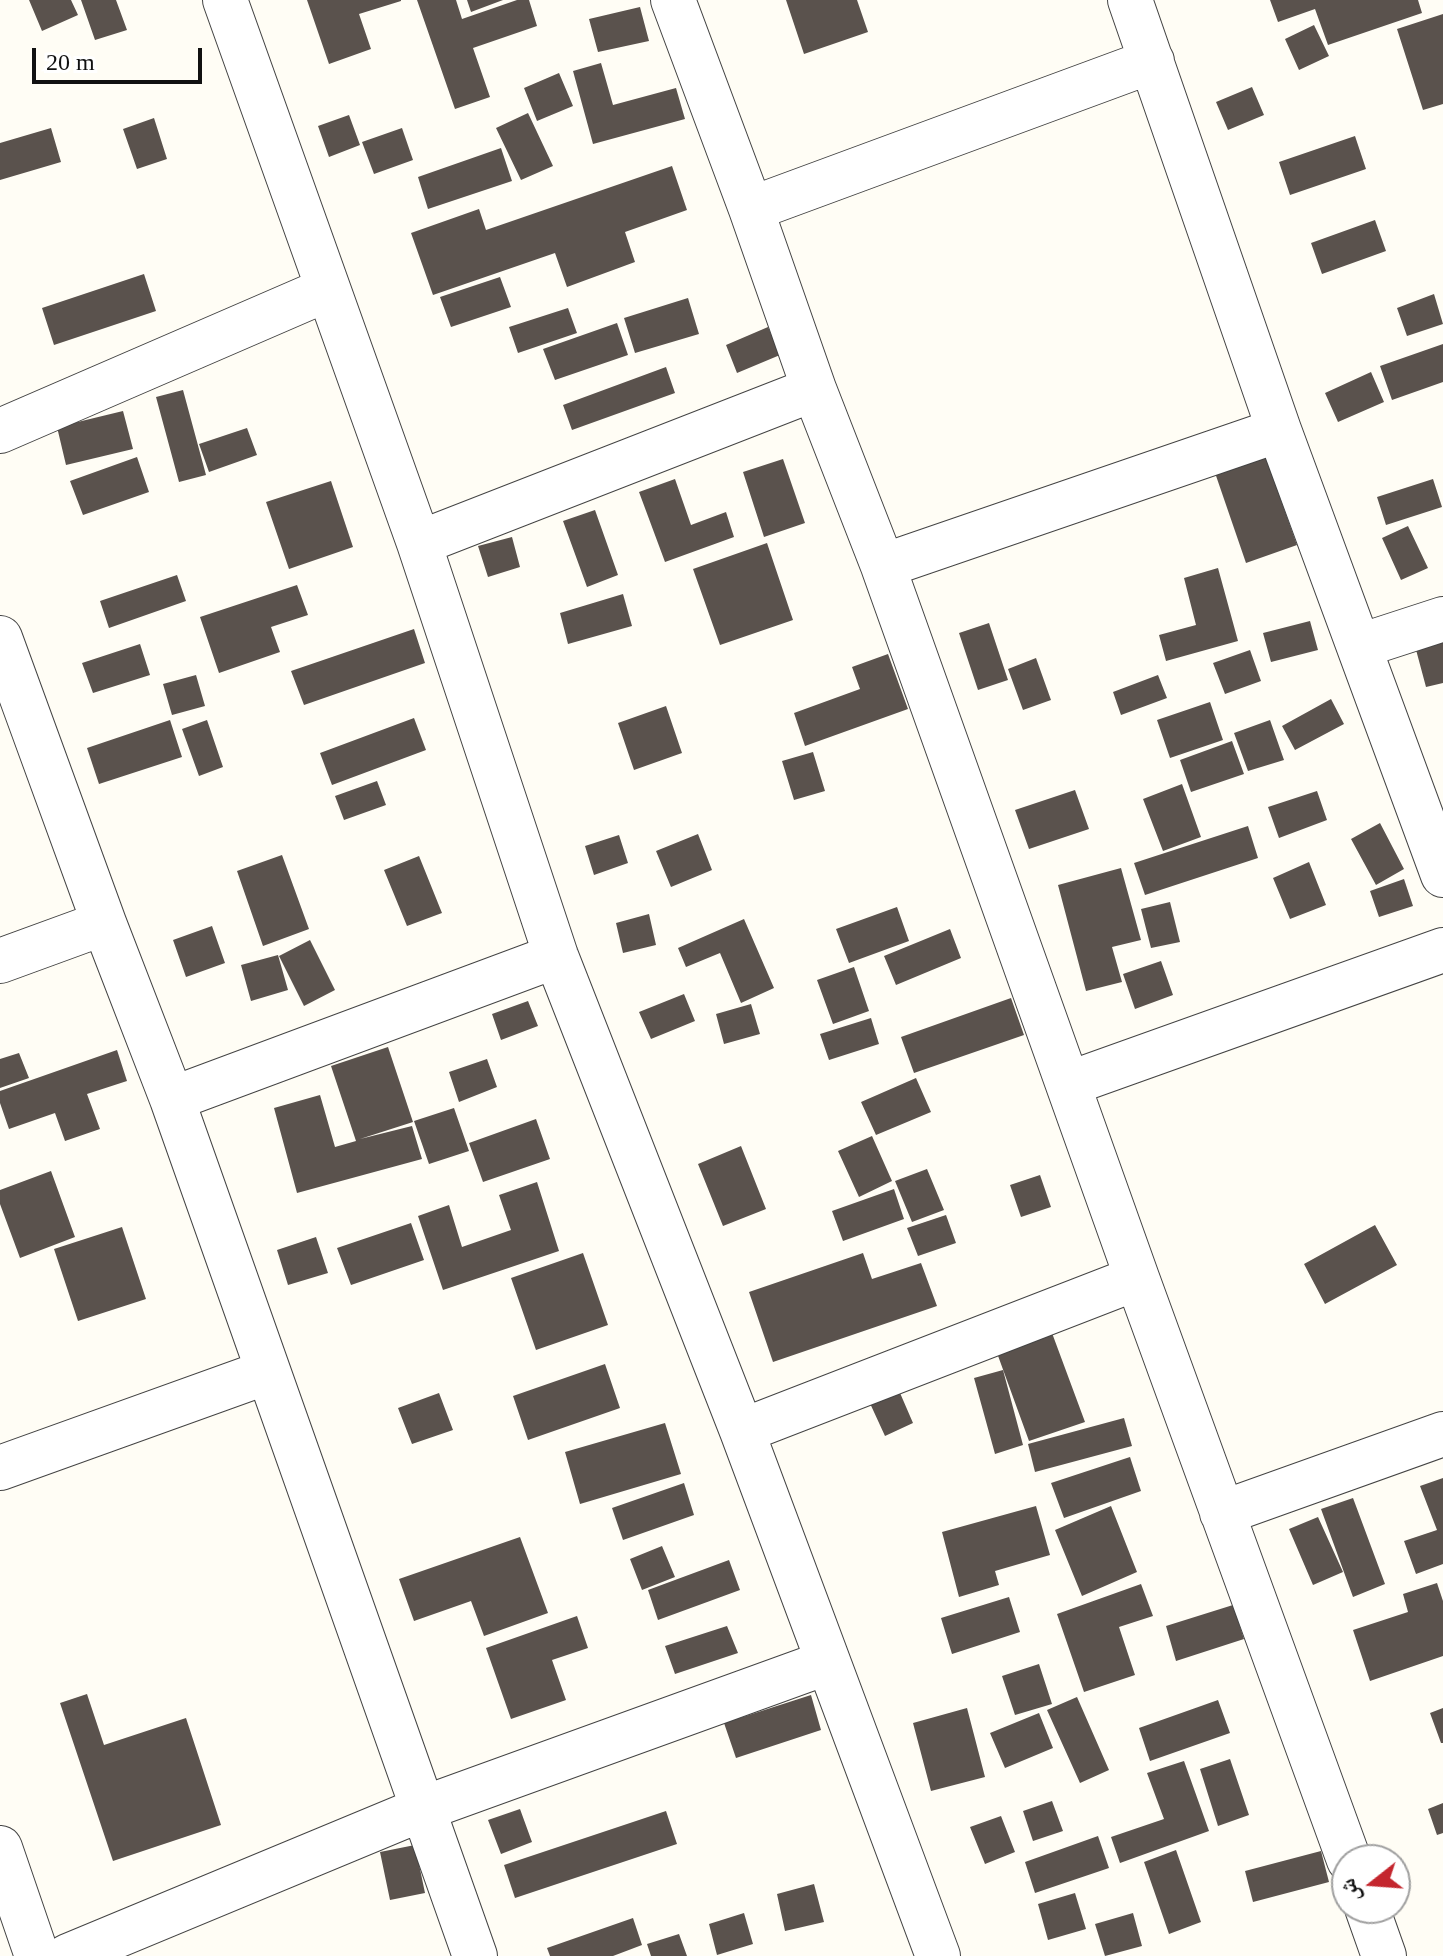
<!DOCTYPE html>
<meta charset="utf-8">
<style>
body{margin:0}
#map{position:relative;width:1443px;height:1956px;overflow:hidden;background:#fffdf5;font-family:"Times New Roman","Noto Naskh Arabic",serif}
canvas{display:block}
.north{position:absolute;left:1331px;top:1844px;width:80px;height:80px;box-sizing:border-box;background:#fff;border:2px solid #a0a0a0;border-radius:50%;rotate:253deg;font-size:22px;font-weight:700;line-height:32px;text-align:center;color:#111}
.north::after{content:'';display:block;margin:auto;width:28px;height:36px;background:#c4262e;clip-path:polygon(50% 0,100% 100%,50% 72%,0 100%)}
.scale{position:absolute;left:32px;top:48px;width:170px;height:36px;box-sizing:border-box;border:4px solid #111;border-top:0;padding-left:10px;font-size:24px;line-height:28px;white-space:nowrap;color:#111;-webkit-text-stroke:6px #fff;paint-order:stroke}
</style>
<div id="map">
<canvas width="1443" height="1956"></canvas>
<div class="north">ش</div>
<div class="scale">20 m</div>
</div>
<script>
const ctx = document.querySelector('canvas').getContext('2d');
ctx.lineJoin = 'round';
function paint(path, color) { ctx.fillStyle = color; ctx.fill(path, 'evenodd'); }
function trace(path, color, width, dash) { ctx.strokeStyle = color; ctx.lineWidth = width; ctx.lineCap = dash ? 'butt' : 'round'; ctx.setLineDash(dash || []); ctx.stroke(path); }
paint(new Path2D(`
 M29,0H71L78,15L42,31Z
 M81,0H116L127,30L95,40Z
 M307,0H401V1L359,14L371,49L329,64Z
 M417,0H456L462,19L517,0H529L537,26L473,48L490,97L455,109Z
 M467,0H503L471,12Z
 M786,0H857L868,32L804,54Z
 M1270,0H1418L1422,13L1328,45L1315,9L1278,22Z
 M640,7L649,41L598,52L589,19Z
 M1443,14V104L1423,110L1397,29Z
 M1314,25L1329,56L1299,70L1285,39Z
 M601,63L613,105L676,88L685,119L593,144L573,71Z
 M559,73L573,106L537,121L524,88Z
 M1252,87L1264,115L1228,130L1216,102Z
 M528,113L553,166L521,180L496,128Z
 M349,115L360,145L329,157L318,126Z
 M154,118L167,159L137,169L123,129Z
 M51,128L61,162L0,180V143Z
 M402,128L413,160L374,174L362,142Z
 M1355,136L1366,169L1290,195L1279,162Z
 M501,148L512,181L428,209L418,177Z
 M672,166L687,210L625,232L635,262L567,287L555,253L433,295L411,233L479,209L486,230Z
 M1375,220L1386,251L1322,274L1311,243Z
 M144,274L156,311L54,345L42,308Z
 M500,277L511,307L451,327L440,297Z
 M1434,294L1443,324L1407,336L1397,308Z
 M688,298L699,334L635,353L624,318Z
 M568,308L577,333L518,353L509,327Z
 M617,323L628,355L555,380L543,349Z
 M768,327L780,355L737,373L726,345Z
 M1443,344V382L1392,400L1380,366Z
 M666,367L675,393L572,430L563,405Z
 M1371,372L1384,402L1338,422L1325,393Z
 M183,390L206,475L179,482L156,397Z
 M123,411L133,449L66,465L57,427Z
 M247,428L257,455L209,472L199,444Z
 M1263,450L1297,545L1246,563L1213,467Z
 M137,457L149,492L83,515L70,481Z
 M783,459L805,523L764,537L743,472Z
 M675,479L691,525L726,512L734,537L665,562L639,492Z
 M1433,479L1442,507L1386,525L1377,497Z
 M331,481L353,547L289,569L266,502Z
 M595,510L618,575L587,587L563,521Z
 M1408,526L1428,568L1401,580L1382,538Z
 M512,537L520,567L488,577L478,546Z
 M767,543L793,620L720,645L693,569Z
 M1218,568L1238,641L1166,661L1159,635L1196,625L1184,578Z
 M177,575L186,601L109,628L100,601Z
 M297,585L308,615L271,627L280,652L219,673L200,617Z
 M623,594L632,626L568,644L560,613Z
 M1310,621L1318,650L1271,662L1263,633Z
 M989,623L1008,680L978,690L959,633Z
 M414,629L425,663L304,705L291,671Z
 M1443,639V683L1426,687L1415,646Z
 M140,644L150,675L93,693L82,663Z
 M1250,650L1261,681L1225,694L1213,663Z
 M888,654L908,709L805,746L794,713L860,689L852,667Z
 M1036,658L1051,700L1023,710L1008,669Z
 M196,675L205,706L172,715L163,684Z
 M1158,675L1167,698L1121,715L1113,692Z
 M1331,699L1344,724L1295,750L1282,726Z
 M1210,702L1223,740L1170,758L1157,720Z
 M666,706L682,753L634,770L618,723Z
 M414,718L426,750L332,785L320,753Z
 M170,720L182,757L99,784L87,748Z
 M207,720L223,767L199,776L182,729Z
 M1270,720L1284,760L1248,771L1234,733Z
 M1232,741L1244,774L1191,792L1180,760Z
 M813,752L825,791L794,800L782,761Z
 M377,781L386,805L344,820L335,796Z
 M1182,784L1201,837L1163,851L1143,799Z
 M1075,790L1089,829L1029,849L1015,810Z
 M1317,791L1327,820L1279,838L1268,807Z
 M1380,823L1404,869L1376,885L1351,839Z
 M1248,826L1258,858L1145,895L1134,863Z
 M698,834L712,870L671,887L656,851Z
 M619,835L628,863L594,875L585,846Z
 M282,855L309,929L263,946L237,871Z
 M419,856L442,913L407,926L384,870Z
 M1309,862L1326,905L1290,919L1273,878Z
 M1121,868L1141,940L1112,947L1122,982L1086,991L1058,885Z
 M1404,879L1413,906L1379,917L1370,891Z
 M1170,902L1180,942L1151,948L1141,909Z
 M897,907L909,941L849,963L836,929Z
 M649,914L656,945L623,953L616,923Z
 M744,919L774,988L741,1003L720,953L686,967L678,948Z
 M212,926L225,963L186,977L173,940Z
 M950,929L961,958L896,985L884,956Z
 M310,940L335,990L304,1006L279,956Z
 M278,955L288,990L251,1001L241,965Z
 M1161,961L1173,995L1135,1009L1123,974Z
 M854,967L869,1011L833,1024L817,980Z
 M684,994L695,1021L651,1039L639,1012Z
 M1011,998L1024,1035L914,1073L901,1037Z
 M528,1001L538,1026L501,1040L492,1014Z
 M751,1004L760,1034L724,1044L716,1014Z
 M871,1018L879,1044L829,1060L820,1034Z
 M388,1047L413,1122L360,1139L412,1126L422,1159L297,1193L274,1108L320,1095L335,1147L356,1141L331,1066Z
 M117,1050L127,1081L87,1094L100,1129L65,1141L55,1113L9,1129L0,1103V1091Z
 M19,1053L29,1078L0,1088V1059Z
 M487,1059L497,1087L459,1102L449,1072Z
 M916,1078L931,1112L876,1135L861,1102Z
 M454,1108L469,1151L429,1164L414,1121Z
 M536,1119L550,1159L483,1182L469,1143Z
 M872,1136L892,1181L859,1197L838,1151Z
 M741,1146L766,1209L723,1226L698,1164Z
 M927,1169L944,1210L912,1222L895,1181Z
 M51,1171L75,1237L20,1258L0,1204V1190Z
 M1040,1175L1051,1207L1021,1217L1010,1185Z
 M537,1182L559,1251L443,1290L418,1216L449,1205L462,1247L511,1230L499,1195Z
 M894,1189L904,1219L843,1241L832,1211Z
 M946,1215L956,1243L918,1256L907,1228Z
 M411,1223L424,1260L351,1285L337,1248Z
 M1375,1225L1397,1265L1325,1304L1304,1264Z
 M122,1227L146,1299L78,1321L54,1249Z
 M316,1237L328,1273L288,1285L277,1250Z
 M583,1253L608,1325L536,1350L511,1278Z
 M863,1253L872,1279L921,1263L937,1306L773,1362L749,1292Z
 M1052,1333L1085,1422L1029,1441L997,1353Z
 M605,1364L620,1408L528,1440L513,1396Z
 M1003,1370L1023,1445L995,1454L974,1378Z
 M897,1386L913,1423L885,1436L868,1399Z
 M439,1393L453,1430L412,1444L398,1408Z
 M1124,1418L1132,1446L1035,1472L1028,1444Z
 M665,1423L681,1474L580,1504L565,1452Z
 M1130,1457L1141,1491L1064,1518L1051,1483Z
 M1443,1478V1564L1416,1574L1404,1541L1437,1530L1420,1486Z
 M684,1483L694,1515L623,1540L612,1508Z
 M1353,1498L1385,1584L1353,1597L1321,1509Z
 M1036,1506L1050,1555L995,1571L999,1585L959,1597L942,1532Z
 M1111,1506L1137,1572L1082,1596L1055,1530Z
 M1318,1517L1343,1572L1313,1585L1289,1529Z
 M520,1537L548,1613L484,1636L471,1601L414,1621L399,1579Z
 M662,1546L675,1577L642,1590L630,1559Z
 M729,1560L740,1590L658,1620L648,1590Z
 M1437,1583L1443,1601V1656L1370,1681L1353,1630L1408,1612L1403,1594Z
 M1141,1584L1153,1616L1119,1627L1135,1675L1084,1692L1057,1614Z
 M1009,1597L1020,1632L952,1654L941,1618Z
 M1233,1605L1244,1639L1176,1661L1166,1626Z
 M577,1616L588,1648L552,1660L566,1700L511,1719L486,1648Z
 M727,1626L738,1653L675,1674L665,1646Z
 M1039,1664L1052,1704L1015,1715L1002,1676Z
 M87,1694L104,1745L186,1718L221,1825L113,1861L60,1703Z
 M811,1695L821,1730L736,1758L724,1723Z
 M1077,1697L1109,1770L1080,1783L1047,1710Z
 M1218,1700L1230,1733L1150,1761L1139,1728Z
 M967,1708L985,1777L931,1791L913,1723Z
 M1443,1708V1743H1441L1430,1713Z
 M1039,1713L1053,1748L1005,1768L990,1733Z
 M1230,1759L1249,1815L1218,1826L1200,1769Z
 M1184,1761L1209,1831L1120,1863L1111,1837L1164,1819L1147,1773Z
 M1052,1801L1063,1831L1033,1841L1023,1811Z
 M1443,1803V1833L1437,1835L1428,1809Z
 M520,1809L532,1842L501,1854L488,1820Z
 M666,1811L677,1844L515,1898L504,1865Z
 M1001,1816L1015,1852L985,1864L970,1827Z
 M1098,1836L1109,1868L1035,1893L1025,1862Z
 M415,1845L425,1893L390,1900L380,1852Z
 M1176,1850L1201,1922L1169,1934L1144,1862Z
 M1321,1851L1329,1882L1253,1902L1245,1871Z
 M814,1884L824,1922L785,1931L777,1894Z
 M1075,1893L1086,1929L1048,1940L1038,1904Z
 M744,1913L753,1944L717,1955L709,1924Z
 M1133,1913L1142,1946L1105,1956L1095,1924Z
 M633,1918L642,1945L613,1956H550L547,1948Z
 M679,1934L687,1956H651L647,1944Z`), '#5a524d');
const minor = new Path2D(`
 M225,0L419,543L556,956L742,1431L938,1956
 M673,0L751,209L814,389L883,566L1137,1278L1349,1860
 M1130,0L1279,430L1443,875
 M751,209L1152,61
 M0,431L328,289
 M419,543L814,389
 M883,566L1279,430
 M0,638L104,923L172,1099L475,1956
 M1360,646L1443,619
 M0,961L104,923
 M1068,1084L1443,950
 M172,1099L556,956
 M742,1431L1137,1278
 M0,1468L267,1372
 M1222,1513L1443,1434
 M0,1848L37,1956
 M1367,1908L1384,1956
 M68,1956L422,1809L828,1662`);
trace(minor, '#444', 46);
trace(minor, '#fff', 44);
</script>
